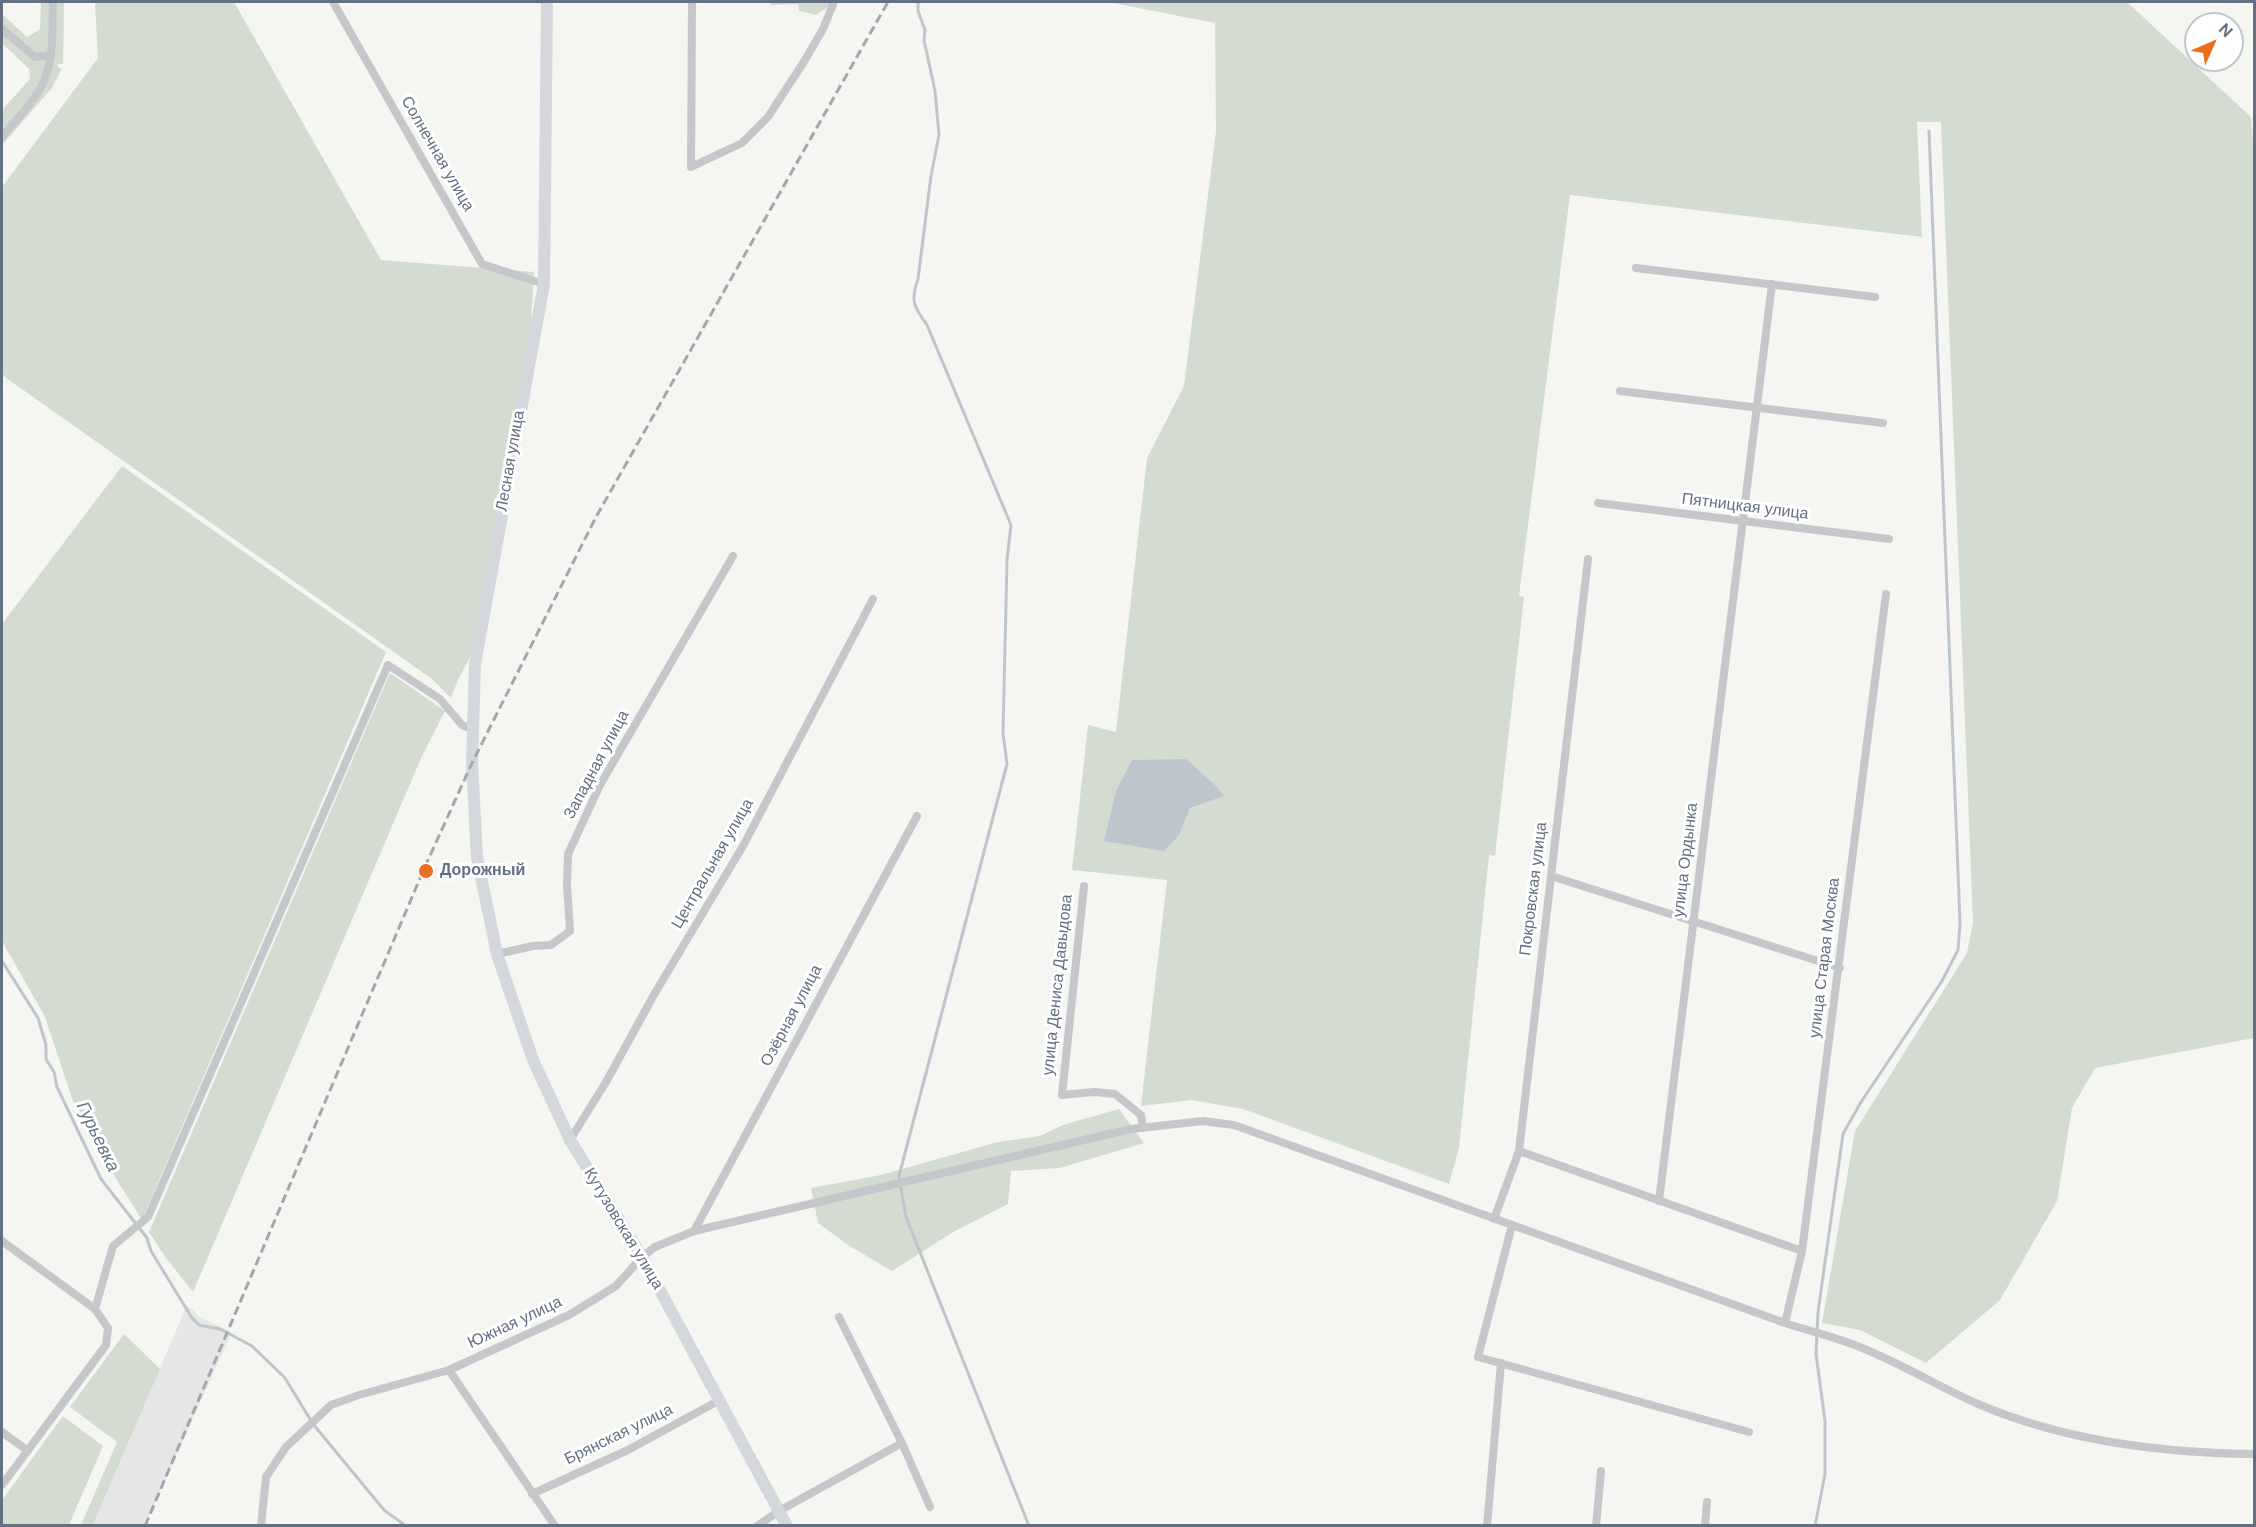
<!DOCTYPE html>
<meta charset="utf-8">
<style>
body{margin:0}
#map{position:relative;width:2256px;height:1527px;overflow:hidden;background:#f5f5f1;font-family:"DM Sans",sans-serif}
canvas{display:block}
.frame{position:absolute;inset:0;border:3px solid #637083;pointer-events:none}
.north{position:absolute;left:2184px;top:12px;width:60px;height:60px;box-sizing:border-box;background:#fff;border:2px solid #c1c6cd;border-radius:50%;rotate:45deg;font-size:16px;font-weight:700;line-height:24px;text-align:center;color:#637083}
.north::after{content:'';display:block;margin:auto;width:21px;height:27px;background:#e96f1e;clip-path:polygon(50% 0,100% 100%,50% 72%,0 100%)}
</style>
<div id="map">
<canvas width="2256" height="1527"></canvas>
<div class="frame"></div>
<div class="north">N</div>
</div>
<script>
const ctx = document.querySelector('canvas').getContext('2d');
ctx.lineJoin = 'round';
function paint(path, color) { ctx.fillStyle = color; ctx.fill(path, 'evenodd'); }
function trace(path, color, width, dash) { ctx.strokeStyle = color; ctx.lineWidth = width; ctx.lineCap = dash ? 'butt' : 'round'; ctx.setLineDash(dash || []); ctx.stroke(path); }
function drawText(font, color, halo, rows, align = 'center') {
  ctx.font = font + ' "DM Sans",sans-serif'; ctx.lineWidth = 6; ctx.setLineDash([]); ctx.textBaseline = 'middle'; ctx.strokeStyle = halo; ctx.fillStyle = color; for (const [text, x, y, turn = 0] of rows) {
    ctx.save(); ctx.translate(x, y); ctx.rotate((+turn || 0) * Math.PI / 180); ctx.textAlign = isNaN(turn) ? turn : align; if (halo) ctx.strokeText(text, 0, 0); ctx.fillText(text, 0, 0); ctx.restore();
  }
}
paint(new Path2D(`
 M187,1305L201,1318L232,1332L145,1525L93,1526Z`), '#e5e6e5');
paint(new Path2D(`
 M41,2H64L63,64H58V68H62L52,88L2,145V110L30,79L29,69L2,43V14L27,37L40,29Z
 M95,2H234L381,260L534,272L528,375L474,650L458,680L451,698L432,679L2,375V187L98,58Z
 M770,2H830L828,7L816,15L799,11L798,4L771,5Z
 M1108,2H2127L2251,117L2254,154V1038L2095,1068L2072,1108L2057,1201L2000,1300L1926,1363L1860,1330L1822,1323L1855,1131L1967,953L1973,922L1941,122H1917L1922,237L1570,195L1519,596L1524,597L1495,856L1489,855L1459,1148L1449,1184L1243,1109L1192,1100L1141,1106L1167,880L1072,870L1088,725L1116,732L1147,458L1184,386L1216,131L1215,23Z
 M122,466L386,652L142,1220L102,1156L73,1101L45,1017L2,941V624Z
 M390,673L445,711L422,756L193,1292L166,1258L149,1232Z
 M1119,1109L1144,1143L1060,1168L1011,1171L1008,1204L955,1231L892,1271L848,1245L818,1223L811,1188L881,1175L998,1142L1040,1136L1063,1125Z
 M124,1334L160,1369L93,1525H81L117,1442L70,1407Z
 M63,1416L103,1446L69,1525H2V1500Z`), '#d4dcd2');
paint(new Path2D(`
 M1186,759L1215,785L1224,796L1190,808L1179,835L1164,851L1104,841L1116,791L1132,760Z`), '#bdc6cd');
trace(new Path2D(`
 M918,2V11L925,30L924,40L935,91L939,135L931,176L918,279C910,301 914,307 927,325L1011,525L1007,560L1003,733L1007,764L899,1176L906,1217L1029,1526
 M2,961L38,1018L46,1045V1059L54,1072L57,1087L101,1179L147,1238L151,1251L192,1318L199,1325L220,1329L252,1346L285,1378L313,1424L384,1510L406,1526
 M1815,1526L1825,1474V1421L1816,1354L1818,1312L1843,1134L1861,1102L1942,981L1958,950L1960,923L1929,131`), '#bdc6cd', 3);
trace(new Path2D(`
 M333,2L482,264L544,284
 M692,2L691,167L742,143L768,117L805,60L823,29L834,2
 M2,29L35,57L51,55
 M2,137C14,122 30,106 40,89C55,63 52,30 53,2
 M1636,268L1875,297
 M1620,391L1883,423
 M1598,503L1889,539
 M1551,876L1840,968
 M1084,886L1062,1095L1094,1092L1115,1094L1141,1115L1143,1128
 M497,954L533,946L551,945L570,931L567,885L568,854L600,785L733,556
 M570,1140L606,1082L655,993L743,846L873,599
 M1519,1151L1802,1251
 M1659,1201L1772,284
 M1494,1219L1519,1151L1588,559
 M1512,1225L1478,1357L1749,1432
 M694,1231L917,816
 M2,1241L95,1309L108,1328L106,1345L2,1485
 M95,1309L113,1246L148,1217L388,665L440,699L462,725L472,729
 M839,1317L902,1443L930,1507
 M1785,1323L1802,1251L1886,594
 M449,1370L555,1526
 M2,1432L28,1451
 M532,1494L628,1450L718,1401
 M261,1526L266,1477L286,1447L331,1405L359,1395L449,1370L569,1315L616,1286L642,1257L655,1247L694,1231L1131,1129L1203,1121L1234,1125L1785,1323C1812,1332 1841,1338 1867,1350C1905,1366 1940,1387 1978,1404C2064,1441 2161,1453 2254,1454
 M757,1526L779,1511L902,1443
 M1487,1526L1501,1363
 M1596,1526L1601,1471
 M1705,1526L1707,1502`), '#c5c7cb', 8);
trace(new Path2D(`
 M547,2L544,284L475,664L472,763L477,857L497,954L533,1060L570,1140L642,1257L787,1526`), '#d4d7dc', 12);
trace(new Path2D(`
 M145,1526L424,869L472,763L596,517L888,2`), '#a2a7ae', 3, [9, 4.5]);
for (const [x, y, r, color] of [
 [426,871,8,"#e96f1e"]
]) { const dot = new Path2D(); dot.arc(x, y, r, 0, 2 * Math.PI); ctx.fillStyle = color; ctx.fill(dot); trace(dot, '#fff', 2); }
drawText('16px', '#637083', '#fff', [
 ["Солнечная улица",437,154,60],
 ["Лесная улица",511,461,-80],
 ["Пятницкая улица",1745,507,7],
 ["Западная улица",597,765,-62],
 ["улица Ордынка",1686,860,-83],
 ["Центральная улица",713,864,-60],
 ["Покровская улица",1534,889,-83],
 ["улица Старая Москва",1825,958,-83],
 ["улица Дениса Давыдова",1058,985,-84],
 ["Озёрная улица",792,1016,-62],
 ["Кутузовская улица",623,1229,59],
 ["Южная улица",515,1323,-25],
 ["Брянская улица",619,1435,-26]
]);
drawText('bold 16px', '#637083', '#fff', [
 ["Дорожный",440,871]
], 'left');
drawText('italic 18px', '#637888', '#fff', [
 ["Гурьевка",97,1137,64]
]);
</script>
